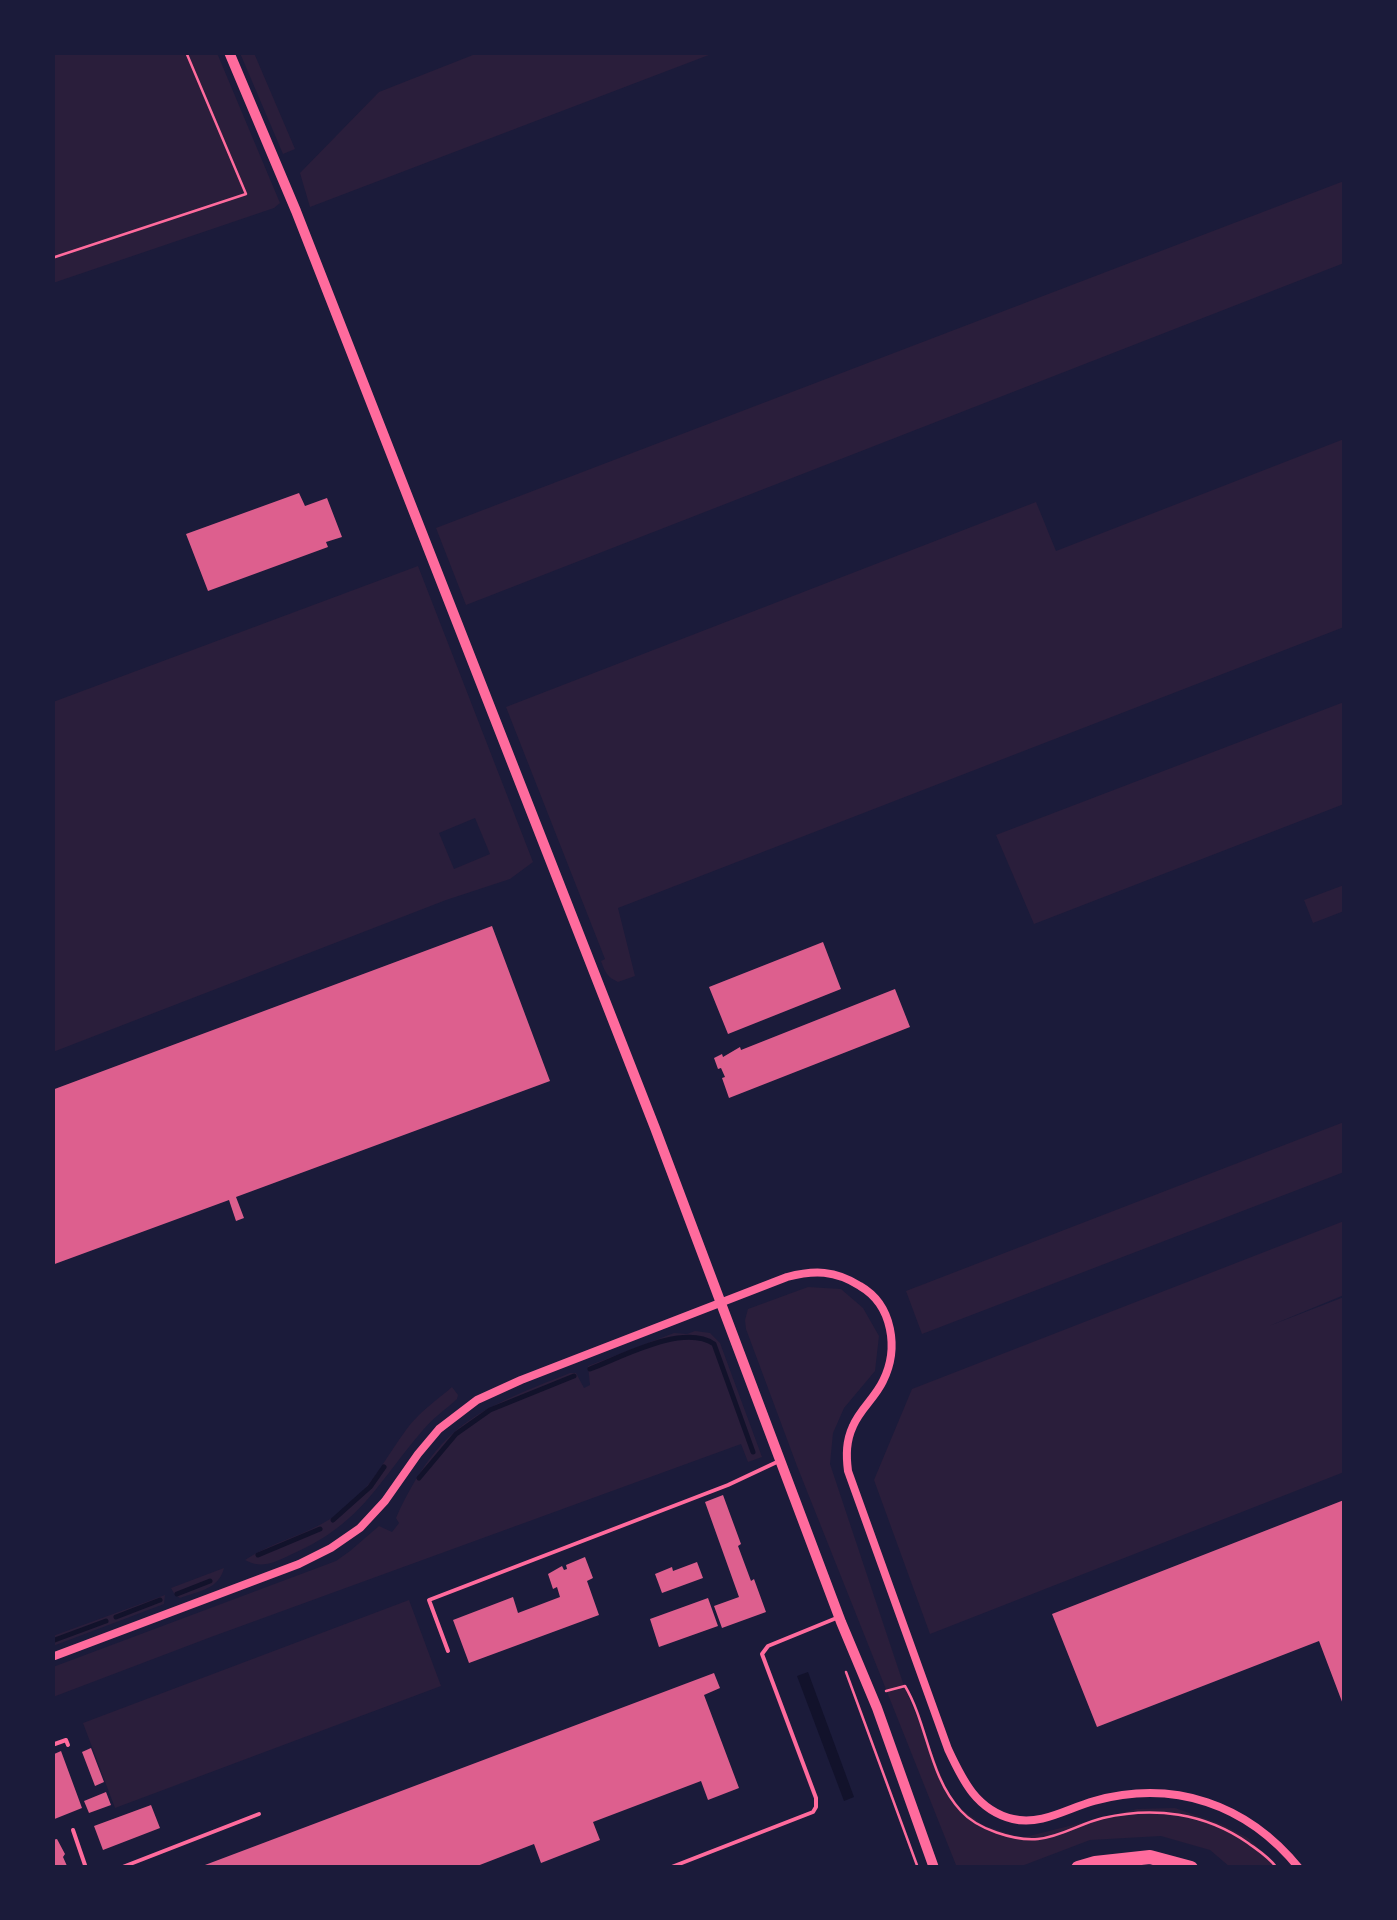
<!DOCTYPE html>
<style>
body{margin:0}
#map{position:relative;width:1397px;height:1920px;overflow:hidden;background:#1b1b3a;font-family:Rubik,sans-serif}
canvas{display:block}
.frame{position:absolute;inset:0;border:55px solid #1b1b3a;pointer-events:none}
</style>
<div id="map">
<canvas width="1397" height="1920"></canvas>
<div class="frame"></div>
</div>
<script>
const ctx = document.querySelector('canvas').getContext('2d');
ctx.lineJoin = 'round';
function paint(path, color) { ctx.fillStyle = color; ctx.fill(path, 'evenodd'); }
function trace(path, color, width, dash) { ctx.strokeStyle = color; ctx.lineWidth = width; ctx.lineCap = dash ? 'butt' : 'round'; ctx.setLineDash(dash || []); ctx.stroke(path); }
paint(new Path2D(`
 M52,53H217L280,203L274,208L53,283Z
 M240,53H254L295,149L283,154Z
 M478,53V52L714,53L310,207L300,173L379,92Z
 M1344,181V263L466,605L436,528Z
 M1344,439V627L618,908L635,976L618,982C607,977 605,972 601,961L605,959L506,707L1036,502L1056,551Z
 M418,566L533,862L510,879L446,900L53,1052V702ZM475,818L490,854L454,869L439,833Z
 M1344,702V804L1034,924L996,835Z
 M1344,885V911L1313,923L1304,900Z
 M1344,1122V1172L922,1334L906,1291Z
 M1344,1221V1295L1269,1326L1344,1297V1472L930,1634L874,1480L912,1389Z
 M808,1287L841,1289L863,1308L879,1336L875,1371L844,1408L833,1433L830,1464L903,1683L952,1802L983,1825L1021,1838L1137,1809L1175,1808L1221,1824L1248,1838L1277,1867H1230L1210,1850L1161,1836L1090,1840L1019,1867L960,1868L956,1865L797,1466L746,1329L745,1320L748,1309Z
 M695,1331L710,1333L720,1343L762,1457L748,1462L741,1444L211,1637L53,1697V1667L336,1561L350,1551L379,1526L392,1532L399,1523L396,1518C440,1423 477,1410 570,1373H576L584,1388L590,1385L588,1366L674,1333L687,1334Z
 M452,1387L458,1395L457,1399C446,1409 433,1418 423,1430C375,1486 361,1525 288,1556C273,1563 261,1569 245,1560C280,1537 315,1535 349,1505C373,1484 387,1456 406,1430C418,1413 437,1400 452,1387Z
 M224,1568C219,1589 199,1591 180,1598L175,1595L171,1588Z
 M165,1595L164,1604L53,1646V1636Z
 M409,1600L441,1686L115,1808L83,1723Z`), '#2a1e3b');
paint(new Path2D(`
 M808,1672L854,1797L844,1801L797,1676Z`), '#12122b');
trace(new Path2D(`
 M590,1369C622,1357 683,1323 714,1344L753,1452
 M419,1478L456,1434L490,1410L574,1376
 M333,1520L370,1487L384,1467
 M258,1555L320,1529
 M177,1594L210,1581
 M116,1617L160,1600
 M52,1641L106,1621`), '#12122b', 5);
paint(new Path2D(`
 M299,493L305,506L327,498L342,537L326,542L328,547L208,591L186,534Z
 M492,926L550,1081L236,1197L244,1218L236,1221L229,1200L52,1265V1090Z
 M823,942L841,989L728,1034L709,987Z
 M895,989L910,1027L729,1098L722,1078L725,1077L721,1068L718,1069L714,1058L722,1054L723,1057L740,1047L741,1050Z
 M723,1495L741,1544L738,1546L751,1581L754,1579L766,1612L722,1628L714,1606L739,1597L705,1502Z
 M1344,1500V1707L1319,1641L1097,1727L1052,1614Z
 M585,1557L593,1578L587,1581L599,1615L469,1663L453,1620L513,1597L518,1613L560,1597L557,1587L553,1589L548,1574L562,1566L564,1570L567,1569L566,1565Z
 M697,1562L703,1578L662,1593L655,1574L672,1567L673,1571Z
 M708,1598L718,1626L659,1647L650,1619Z
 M714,1673L720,1688L704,1695L739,1788L708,1800L701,1781L593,1822L600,1840L541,1863L534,1844L472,1868H197Z
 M91,1748L104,1782L95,1786L82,1752Z
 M61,1751L82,1808L52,1820V1755Z
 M106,1792L111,1805L89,1813L84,1801Z
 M151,1805L160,1828L103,1850L94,1826Z
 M57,1839L65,1854L63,1857L67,1866L62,1868H52V1840Z`), '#dd5f8e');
trace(new Path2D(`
 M52,258L246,194L186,52
 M846,1672L918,1868
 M886,1691L905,1686C928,1725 929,1777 961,1811C977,1829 1014,1841 1038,1839C1061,1837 1081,1823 1103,1818C1154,1806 1205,1813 1248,1843C1259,1851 1269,1857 1277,1868`), '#ff6b9d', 2.5);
trace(new Path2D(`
 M448,1651L429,1600L728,1485L777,1462
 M52,1745L66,1740L68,1745
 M73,1830L86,1868
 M120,1868L259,1814
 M669,1868L813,1812L816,1807V1798L762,1654L768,1646L839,1617`), '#ff6b9d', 4);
trace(new Path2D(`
 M52,1657L299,1564L331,1548L360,1528L385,1501L418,1454L439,1429L477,1400L521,1380L787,1277C814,1270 835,1270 860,1286C893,1305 899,1349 883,1381C875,1398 860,1409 853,1426C846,1441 846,1455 848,1471L948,1749C962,1779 976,1810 1013,1819C1041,1826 1068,1808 1094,1801C1174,1779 1247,1804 1299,1868`), '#ff6b9d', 8);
trace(new Path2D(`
 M229,52L296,211L655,1128L841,1622L877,1708L934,1868`), '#ff6b9d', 10);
trace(new Path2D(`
 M1078,1868L1095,1863L1150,1857L1191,1868`), '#ff6b9d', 14);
</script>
